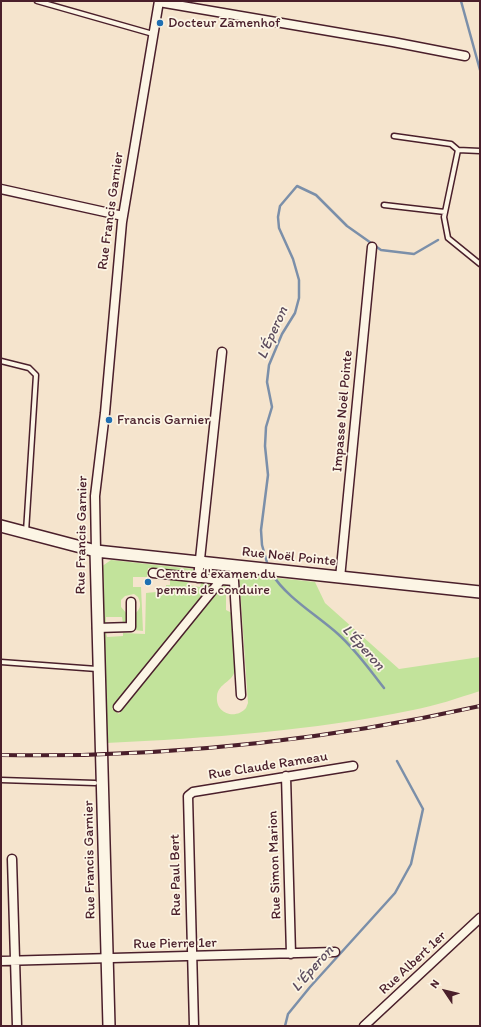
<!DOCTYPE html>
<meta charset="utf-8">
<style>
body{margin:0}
#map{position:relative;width:481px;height:1027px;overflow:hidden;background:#f5e4cd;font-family:Itim,sans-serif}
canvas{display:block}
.frame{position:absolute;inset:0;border:2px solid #4a1f2b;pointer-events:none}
.north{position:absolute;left:425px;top:971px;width:40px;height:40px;-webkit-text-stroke:3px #fcf5e5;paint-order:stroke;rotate:305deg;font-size:11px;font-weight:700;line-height:16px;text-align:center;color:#4a1f2b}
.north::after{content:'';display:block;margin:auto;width:14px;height:18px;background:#4a1f2b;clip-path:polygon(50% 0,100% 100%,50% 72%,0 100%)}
</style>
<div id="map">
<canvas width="481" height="1027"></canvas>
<div class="frame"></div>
<div class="north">N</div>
</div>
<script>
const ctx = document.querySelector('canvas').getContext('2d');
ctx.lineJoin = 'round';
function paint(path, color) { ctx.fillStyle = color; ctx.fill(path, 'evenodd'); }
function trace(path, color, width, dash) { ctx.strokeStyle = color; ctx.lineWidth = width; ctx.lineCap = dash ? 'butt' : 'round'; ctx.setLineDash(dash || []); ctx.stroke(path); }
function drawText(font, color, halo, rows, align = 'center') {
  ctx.font = font + ' Itim,sans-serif'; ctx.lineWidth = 3.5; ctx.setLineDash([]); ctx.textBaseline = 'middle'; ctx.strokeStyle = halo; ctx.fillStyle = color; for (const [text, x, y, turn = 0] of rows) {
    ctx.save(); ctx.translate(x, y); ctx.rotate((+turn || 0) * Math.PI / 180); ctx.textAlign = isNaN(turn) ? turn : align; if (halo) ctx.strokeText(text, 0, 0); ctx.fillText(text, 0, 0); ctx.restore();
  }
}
paint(new Path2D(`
 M111,560L193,569V572L148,568L147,577H133V587H141L143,631L134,630V615C140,609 142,606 138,597L134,594L125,596L121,600V607L127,614L128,624H123L122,617H106V623H102L101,567Z
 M239,574L315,582L325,603L399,669L480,657V691C458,698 435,706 413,710C312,731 209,738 106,743L102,632H106L107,637L123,636V633L145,634L146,593L166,591V585H170V577L189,579L188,585L200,587L202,580L214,581L112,709L119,714L221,587L226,585V610L232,613C233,630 237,653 235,669C234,682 218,683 217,696C215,714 236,720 246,708L248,703Z`), '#c2e39b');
trace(new Path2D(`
 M461,1L480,70
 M268,566L262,545L261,530L268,475L265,446L266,427L272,407L267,382L269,365L282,334L295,313L299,298V280L293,259L279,228L278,217L280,206L297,186L316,195L347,226L381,250L414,254L438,240
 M272,574C286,597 318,616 338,634C356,650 369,669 384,688
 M285,1026L288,1014L310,987L395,893L411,864L423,809L397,761`), '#7b8fa9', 2.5);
const lane = new Path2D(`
 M37,1L153,34
 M394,136L451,144L458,150
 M480,151L458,150L444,217L448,238L480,264
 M384,205L445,212
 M1,361L29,368L36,375L26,532
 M1,662L97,669
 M1,780L95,783`);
const street = new Path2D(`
 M159,2L393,42L465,56
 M1,189L123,216
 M96,551L95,496L105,413L122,222L159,1
 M153,573L221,580
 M198,578L222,352
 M340,578L372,247
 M97,628L131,627V602
 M118,707L221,580L234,581L241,695
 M286,776L291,954
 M12,859L17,1026
 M1,961L335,952
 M194,1026L188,796L193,792L353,766
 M364,1026L480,918`);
const secondary = new Path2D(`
 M1,526L96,551L480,592
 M96,551L109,1026`);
trace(lane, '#4a1f2b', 7);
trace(street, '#4a1f2b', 11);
trace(secondary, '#4a1f2b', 14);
trace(lane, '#fcf5e5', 4);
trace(street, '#fcf5e5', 8);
trace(secondary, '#fcf5e5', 11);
const rail = new Path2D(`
 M1,755C162,758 323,741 480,706`);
trace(rail, '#4a1f2b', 4);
trace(rail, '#fcf5e5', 2.5, [8]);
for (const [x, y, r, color] of [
 [160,23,4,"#1f6fb2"],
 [109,420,4,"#1f6fb2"],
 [148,582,4,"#1f6fb2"]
]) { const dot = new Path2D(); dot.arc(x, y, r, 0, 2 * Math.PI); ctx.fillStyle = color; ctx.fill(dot); trace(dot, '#fcf5e5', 1.5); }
drawText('14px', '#4a1f2b', '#fcf5e5', [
 ["Docteur Zamenhof",168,23],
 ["Francis Garnier",117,420],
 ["Centre d'examen du",156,574],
 ["permis de conduire",156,590]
], 'left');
drawText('14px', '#4a1f2b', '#fcf5e5', [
 ["Rue Francis Garnier",111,211,-82],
 ["Impasse Noël Pointe",343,411,-85],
 ["Rue Francis Garnier",82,535,-89],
 ["Rue Noël Pointe",289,557,6],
 ["Rue Claude Rameau",268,766,-9],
 ["Rue Francis Garnier",90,860,-91],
 ["Rue Simon Marion",275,865,-92],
 ["Rue Paul Bert",176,875,-91],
 ["Rue Pierre 1er",175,944,-1],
 ["Rue Albert 1er",413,963,-43]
]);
drawText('italic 15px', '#5e4e60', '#fcf5e5', [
 ["L'Éperon",273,333,-66],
 ["L'Éperon",363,648,48],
 ["L'Éperon",313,969,-49]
]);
</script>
